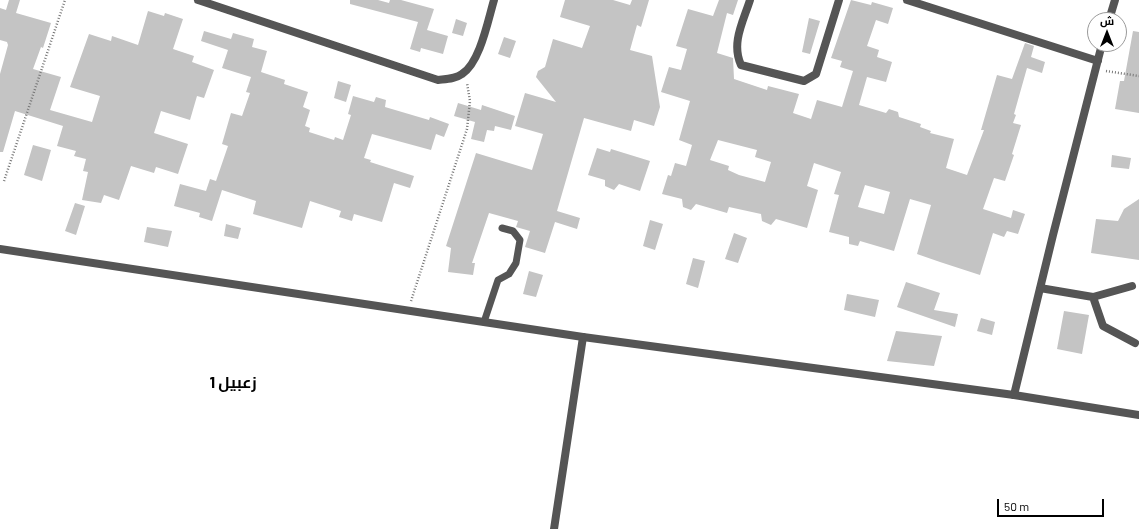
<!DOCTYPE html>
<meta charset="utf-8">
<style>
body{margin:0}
#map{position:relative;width:1139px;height:529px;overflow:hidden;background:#fff;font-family:Barlow,Cairo,sans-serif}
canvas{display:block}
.north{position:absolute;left:1087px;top:12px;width:40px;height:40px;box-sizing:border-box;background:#fff;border:1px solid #999;border-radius:50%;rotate:0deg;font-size:11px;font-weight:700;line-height:16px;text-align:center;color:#000}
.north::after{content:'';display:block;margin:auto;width:14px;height:18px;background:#000;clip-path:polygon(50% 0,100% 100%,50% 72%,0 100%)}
.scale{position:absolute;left:997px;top:499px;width:107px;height:18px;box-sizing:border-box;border:2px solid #000;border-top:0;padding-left:5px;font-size:12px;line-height:14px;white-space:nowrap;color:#000;-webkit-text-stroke:3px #fff;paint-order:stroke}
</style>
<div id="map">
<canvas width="1139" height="529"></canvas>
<div class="north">ش</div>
<div class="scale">50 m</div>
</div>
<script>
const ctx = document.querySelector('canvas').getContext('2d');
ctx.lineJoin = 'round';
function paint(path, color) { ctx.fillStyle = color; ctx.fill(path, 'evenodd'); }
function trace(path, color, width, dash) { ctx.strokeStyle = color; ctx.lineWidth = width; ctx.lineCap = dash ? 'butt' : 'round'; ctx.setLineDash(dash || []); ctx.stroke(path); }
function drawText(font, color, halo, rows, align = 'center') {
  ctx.font = font + ' Barlow,Cairo,sans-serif'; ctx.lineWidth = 3.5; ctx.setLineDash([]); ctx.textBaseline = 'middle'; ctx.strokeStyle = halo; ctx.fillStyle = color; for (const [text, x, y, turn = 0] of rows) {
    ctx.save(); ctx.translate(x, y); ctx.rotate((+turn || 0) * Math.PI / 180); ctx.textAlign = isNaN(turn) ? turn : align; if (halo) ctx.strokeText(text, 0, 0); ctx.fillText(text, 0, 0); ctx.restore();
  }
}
paint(new Path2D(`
 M9,0H20L16,13L51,23L43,48L41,47L33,69L61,77L50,110L92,122L100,96L70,87L89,34L111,41L112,36L138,45L148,11L164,16L165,13L183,19L173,49L194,56L192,62L214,70L204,98L197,96L190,120L161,111L154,133L188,144L178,174L156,167L154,173L131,166L119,200L104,195L101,203L82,200L88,172L83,171L86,159L74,156L76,151L57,146L63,126L15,111L3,152H0V74L8,45L7,42L0,40V8L6,10Z
 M350,0H378L389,3L390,0H401L434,9L427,30L448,36L443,54L421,48L420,52L410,49L418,22L350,4Z
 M565,0H613L630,5L632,0H649L641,27L637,25L630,50L652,56L660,107L654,126L634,120L631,131L584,118L557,211L580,218L577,229L555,222L545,253L525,247L530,231L516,227L518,221L489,213L472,263H475L473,275L448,272L451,248L446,246L476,153L532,170L543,134L515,126L525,93L556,102L536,77L538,71L545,67L553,39L582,48L590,26L560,17Z
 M719,0H738L733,15L727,13L717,53L733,58L734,79L767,90L768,86L799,94L793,113L811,119L817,100L842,107L853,71L840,67L842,61L831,58L851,0L871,5L872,2L893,8L888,24L876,20L867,46L879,50L877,57L892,62L886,82L867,77L859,105L886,113L889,109L898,112L899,117L921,124L920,127L931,131L930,133L954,139L946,168L967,175L984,130H981L997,75L1012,79L1025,43L1034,46L1031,57L1045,62L1042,73L1027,68L1014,114L1016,115L1013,123L1021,125L1012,154L1014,155L1005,181L994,178L983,209L1011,218L1013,210L1025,214L1018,234L1007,231L1004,237L993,233L980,275L940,262L917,254L931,205L910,199L894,251L860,241L858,246L849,244V237L829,232L839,195L834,194L841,172L814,163L807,186L818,190L807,228L776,219L771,225L762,221L761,214L729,207L727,213L696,204L691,210L683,207L682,199L662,194L668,175L671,176L675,163L686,166L692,145L679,140L690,101L661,92L669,67L681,70L687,49L676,46L688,9L713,16ZM718,140L757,150L755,157L771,162L765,182L739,175L728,170L729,166L710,160ZM865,185L890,192L884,214L858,207Z
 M809,18L820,21L810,54L802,52Z
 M456,19L467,23L463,36L452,33Z
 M204,31L231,39L233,33L254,39L252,47L267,51L261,72L285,80L284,84L308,92L303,107L310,110L305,126L310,128L309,132L334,140L335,137L343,140L351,115L348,114L353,96L374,102L376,97L386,100L385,107L429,120L430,117L449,124L444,137L436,134L431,150L372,134L364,158L371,160L370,162L414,176L410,188L394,183L382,222L354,214L352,221L339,217L341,211L310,201L302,228L253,214L256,201L222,190L212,221L199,217L200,213L174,206L180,184L206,191L210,179L216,181L228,146L222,144L231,113L242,116L250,93L246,92L251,77L222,68L228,50L201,41Z
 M1133,31L1139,32V113L1115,109L1120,81H1124Z
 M504,37L516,41L510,58L498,54Z
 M338,81L351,85L346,102L334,98Z
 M458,103L481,110L482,105L515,116L511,130L495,126L494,131L487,130L484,142L471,139L475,122L454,116Z
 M33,145L51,150L42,181L24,175Z
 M597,148L610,152L611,149L650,161L640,191L619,184L614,190L605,186V180L588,175Z
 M1112,155L1131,158L1129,169L1111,167Z
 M1139,199V260L1091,253L1096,219L1118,221L1124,209Z
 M75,203L85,206L76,235L65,231Z
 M650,220L663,224L655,250L643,246Z
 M226,224L241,228L238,239L224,236Z
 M147,227L172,231L168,247L144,242Z
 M734,233L747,238L738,263L725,259Z
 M693,258L705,261L698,288L686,284Z
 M529,271L543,275L536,297L523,294Z
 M906,282L940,293L934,310L958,314L955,327L897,307Z
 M847,294L879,300L875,317L844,310Z
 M1064,311L1089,315L1082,354L1057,349Z
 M981,318L995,322L992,335L977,331Z
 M896,331L942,336L934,366L887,361Z`), '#c4c4c4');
trace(new Path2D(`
 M1106,71L1139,76
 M4,181L65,0
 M411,301L467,129L470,101L467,83`), '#777', 2.5, [1, 2]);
trace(new Path2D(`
 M484,322L498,280L509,274L516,263L520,240L513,231L502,228`), '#555', 7);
trace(new Path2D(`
 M198,0L438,80C447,79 455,79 462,74C480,63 488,20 494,0
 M750,0C743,22 731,43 741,65L804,81L816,74L839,0
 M907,0L1098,61
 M1109,20L1115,0
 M1040,288L1093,297L1132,286
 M1093,297L1103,326L1135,343
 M1014,395L1053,235L1102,44
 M554,529L583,337`), '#555', 8);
trace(new Path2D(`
 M0,249L583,337L1014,395L1139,415`), '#555', 8);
drawText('bold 16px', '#000', '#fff', [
 ["زعبيل 1",233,383]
]);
</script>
